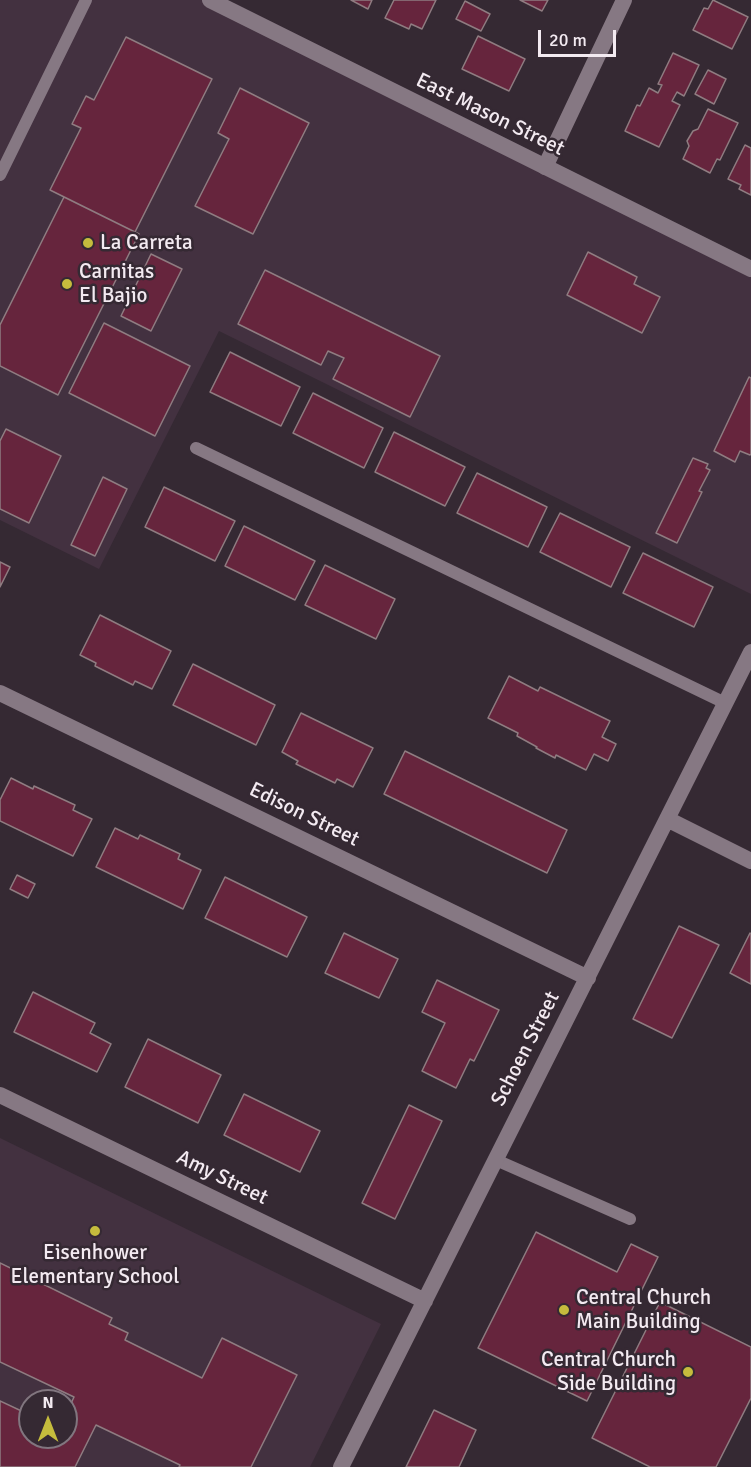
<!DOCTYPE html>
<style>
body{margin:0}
#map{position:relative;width:751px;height:1467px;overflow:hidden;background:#352933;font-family:Signika,sans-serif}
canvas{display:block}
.north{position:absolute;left:18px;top:1389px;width:60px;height:60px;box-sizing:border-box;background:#352933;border:2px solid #81767f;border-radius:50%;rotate:0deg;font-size:16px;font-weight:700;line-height:24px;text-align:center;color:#f3eaf1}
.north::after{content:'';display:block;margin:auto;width:21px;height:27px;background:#c5bc3d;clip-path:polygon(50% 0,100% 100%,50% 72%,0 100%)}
.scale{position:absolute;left:538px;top:30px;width:78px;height:27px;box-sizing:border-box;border:3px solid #f3eaf1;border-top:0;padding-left:8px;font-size:18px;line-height:21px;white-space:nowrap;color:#f3eaf1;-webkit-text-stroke:4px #352933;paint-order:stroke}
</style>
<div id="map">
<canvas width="751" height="1467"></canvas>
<div class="north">N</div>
<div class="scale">20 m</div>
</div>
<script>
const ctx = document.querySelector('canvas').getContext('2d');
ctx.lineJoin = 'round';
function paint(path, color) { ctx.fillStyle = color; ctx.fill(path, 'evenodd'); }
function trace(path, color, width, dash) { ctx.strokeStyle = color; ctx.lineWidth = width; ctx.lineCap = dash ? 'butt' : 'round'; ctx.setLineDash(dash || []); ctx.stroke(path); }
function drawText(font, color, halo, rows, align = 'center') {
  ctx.font = font + ' Signika,sans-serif'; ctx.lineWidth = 5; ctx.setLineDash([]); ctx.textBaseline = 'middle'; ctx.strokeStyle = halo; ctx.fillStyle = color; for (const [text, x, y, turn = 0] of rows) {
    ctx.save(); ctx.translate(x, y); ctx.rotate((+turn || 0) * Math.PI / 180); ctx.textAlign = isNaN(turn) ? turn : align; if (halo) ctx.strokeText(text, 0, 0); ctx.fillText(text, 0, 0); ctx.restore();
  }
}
paint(new Path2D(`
 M0,0H210L751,269V594L219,331L99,569L0,520Z
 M0,1138L381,1324L310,1467H0ZM30,1401H66V1437H30Z`), '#433140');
const building = new Path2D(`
 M351,0H372L368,9Z
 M394,0H436L422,29L411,24L409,29L385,18Z
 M520,0H548L542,11Z
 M713,0L748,17L732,49L693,30L704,8L708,9Z
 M465,1L490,14L481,31L456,19Z
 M478,36L525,59L509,91L462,69Z
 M126,37L212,79L135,232L50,190L81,128L72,124L86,96L94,100Z
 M673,53L699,65L684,96L677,92L672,101L680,105L659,147L625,131L637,105L640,106L649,88L658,93L662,85L658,84Z
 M708,70L726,79L714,104L695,94Z
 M240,88L309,123L253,234L195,206L229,139L218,133Z
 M708,109L738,123L720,160L717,159L710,173L683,159L689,146L687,141L693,131L698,129Z
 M745,145L751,148V195L739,189L741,185L728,179Z
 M64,197L139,234L58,395L0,366V325Z
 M588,252L637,277L634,284L660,297L642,333L567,295Z
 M151,254L182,269L151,331L121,316Z
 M265,270L440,356L410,417L333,379L344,358L328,351L321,365L238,324Z
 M104,323L190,366L155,436L69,393Z
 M230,352L300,387L281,426L210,392Z
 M749,377L751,378V454L750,455L740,451L735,462L714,451Z
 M313,393L383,428L364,468L293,433Z
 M6,429L61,456L29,523L0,509V441Z
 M394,432L465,467L445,506L375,472Z
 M693,458L708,464L706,468L710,470L699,491L702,492L677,543L656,533Z
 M477,473L547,507L528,547L457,513Z
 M103,477L127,489L95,556L71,545Z
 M164,487L235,521L215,561L145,527Z
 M560,513L630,547L611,587L540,552Z
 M244,526L315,561L295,600L225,566Z
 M643,553L713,587L694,627L623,593Z
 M0,562L10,567L0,587Z
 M325,565L395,599L376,639L305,605Z
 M100,615L171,651L152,689L135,681L133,685L95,666L96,663L80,655Z
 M193,664L275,705L256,745L173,705Z
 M509,676L538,691L540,687L610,721L602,737L616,744L608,761L594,754L586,770L556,755L555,758L536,748L537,747L517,736L518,733L488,718Z
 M301,713L373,748L353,787L337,779L335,783L296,764L298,761L282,752Z
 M405,751L567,830L547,873L384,794Z
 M11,778L33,789L34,786L75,805L73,810L92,819L73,856L0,821V800Z
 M115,828L138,839L140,835L180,854L178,859L201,870L183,909L96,867Z
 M17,875L35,884L28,898L10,889Z
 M225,877L307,917L287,957L205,918Z
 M679,926L719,945L672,1038L633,1019Z
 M344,933L398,959L379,998L325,973Z
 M750,933L751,934V984L730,973Z
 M437,980L499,1010L474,1061L470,1059L456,1088L422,1071L445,1023L422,1012Z
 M33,992L95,1023L90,1033L111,1044L97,1072L14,1032Z
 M148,1039L221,1075L198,1123L125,1087Z
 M244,1094L320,1131L300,1172L224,1135Z
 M409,1105L442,1121L395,1219L362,1203Z
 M536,1232L617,1272L631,1244L658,1257L587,1401L478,1348Z
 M0,1263L112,1318L109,1324L128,1333L125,1340L202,1378L222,1338L297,1375L251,1467H179L180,1465L96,1425L75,1467H0V1401L30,1415V1437H66V1410H68L74,1397L0,1362Z
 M660,1302L751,1347V1398L716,1467H650L592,1438Z
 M434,1410L476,1430L459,1467H406Z`);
paint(building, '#66253d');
trace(building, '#8f7c81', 1.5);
trace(new Path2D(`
 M0,175L86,0
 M196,448L725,703
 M496,1160L630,1219`), '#867883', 12);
trace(new Path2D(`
 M545,167L624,0
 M0,693L588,978
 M667,819L751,861
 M0,1095L425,1301
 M341,1467L751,652`), '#867883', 16);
trace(new Path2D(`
 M210,0L751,269`), '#867883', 16);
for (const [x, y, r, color] of [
 [88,243,6,"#c5bc3d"],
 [67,284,6,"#c5bc3d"],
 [95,1231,6,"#c5bc3d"],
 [564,1310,6,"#c5bc3d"],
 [688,1372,6,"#c5bc3d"]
]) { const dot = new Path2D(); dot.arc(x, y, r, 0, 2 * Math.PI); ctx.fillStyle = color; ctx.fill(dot); trace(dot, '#352933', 2); }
drawText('21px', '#f3eaf1', '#352933', [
 ["East Mason Street",490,115,26],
 ["Edison Street",304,815,26],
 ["Schoen Street",526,1049,-63],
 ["Amy Street",222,1178,26]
]);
drawText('21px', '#f3eaf1', '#352933', [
 ["La Carreta",100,243],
 ["Carnitas",79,272],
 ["El Bajio",79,296],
 ["Eisenhower",95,1253,"center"],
 ["Elementary School",95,1277,"center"],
 ["Central Church",576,1298],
 ["Main Building",576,1322],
 ["Central Church",676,1360,"right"],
 ["Side Building",676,1384,"right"]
], 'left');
</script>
